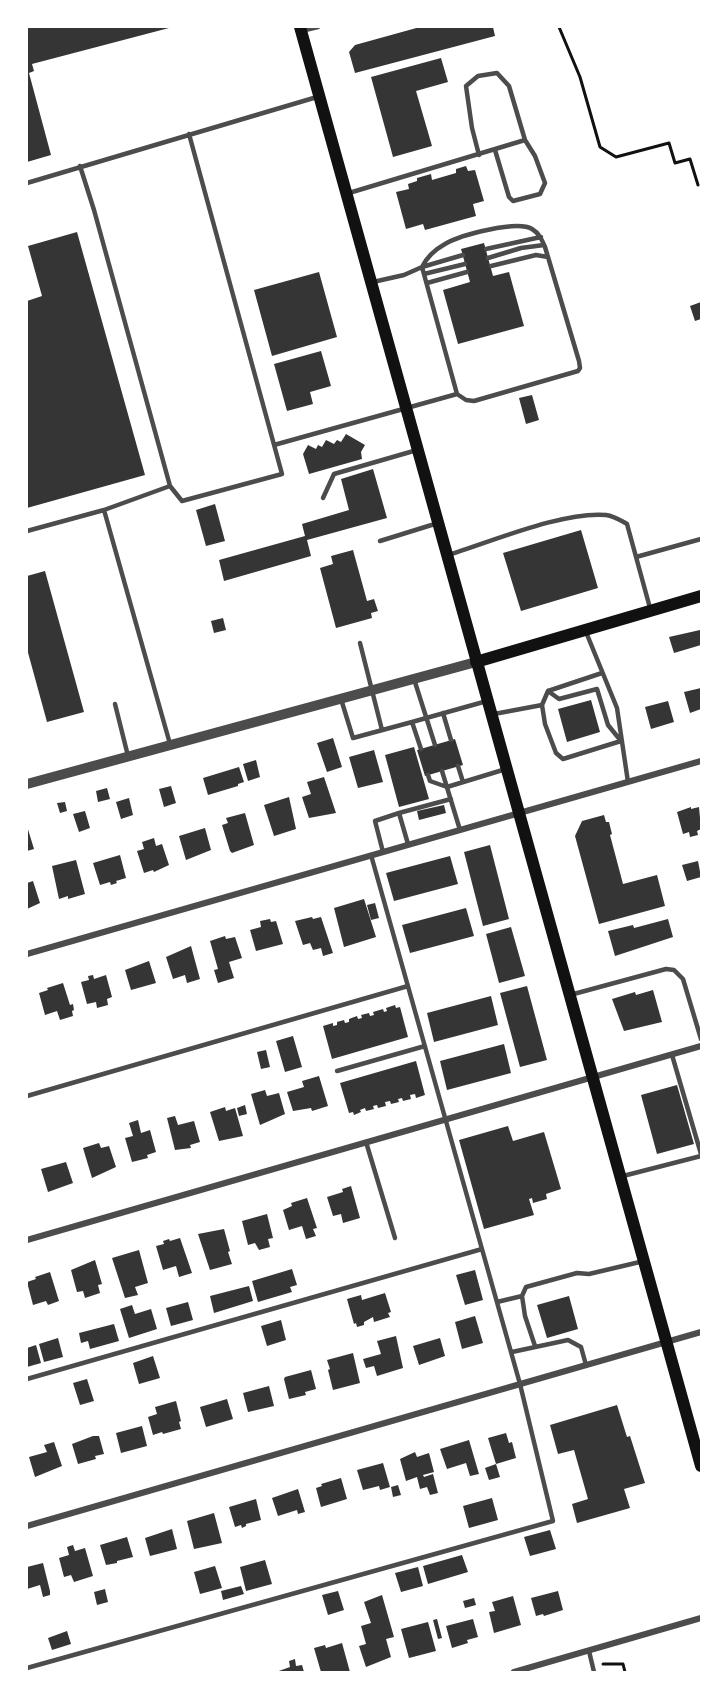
<!DOCTYPE html>
<style>
body{margin:0}
#map{position:relative;width:728px;height:1699px;overflow:hidden;background:#fff;font-family:"Varela Round",sans-serif}
canvas{display:block}
.frame{position:absolute;inset:0;border:28px solid #fff;pointer-events:none}
</style>
<div id="map">
<canvas width="728" height="1699"></canvas>
<div class="frame"></div>
</div>
<script>
const ctx = document.querySelector('canvas').getContext('2d');
ctx.lineJoin = 'round';
function paint(path, color) { ctx.fillStyle = color; ctx.fill(path, 'evenodd'); }
function trace(path, color, width, dash) { ctx.strokeStyle = color; ctx.lineWidth = width; ctx.lineCap = dash ? 'butt' : 'round'; ctx.setLineDash(dash || []); ctx.stroke(path); }
paint(new Path2D(`
 M27,27H169V28L32,64L34,71L29,73L51,155L27,162Z
 M420,27H493L495,36L355,73L349,52L355,45Z
 M441,58L448,82L416,91L432,146L393,157L371,77Z
 M466,166L468,171L475,170L484,201L473,204L476,216L425,230L423,224L406,229L396,192L409,189L408,184L417,181V178L431,174L432,180L456,173V169Z
 M77,232L145,475L27,508V301L42,296L28,246Z
 M484,243L493,276L509,272L524,326L458,344L443,290L470,282L461,249Z
 M319,272L337,337L272,356L254,290Z
 M701,302V319L695,321L690,306Z
 M321,351L331,386L310,392L313,404L287,411L274,364Z
 M532,395L539,420L526,424L519,398Z
 M346,434L365,445L361,452L362,459L309,474L303,454L308,445L316,449L318,445L322,447L326,440L334,444L337,440L341,442Z
 M373,469L387,518L307,540L311,556L224,581L219,560L305,536L302,524L349,510L341,479Z
 M215,504L225,541L206,546L196,510Z
 M581,530L598,588L521,611L503,553Z
 M353,550L367,601L374,599L378,611L371,613L372,618L336,628L320,568L333,564L331,556Z
 M45,571L84,712L47,722L27,649V576Z
 M223,618L226,630L214,633L211,621Z
 M700,630L701,645L674,653L669,637Z
 M701,688V709L690,713L684,692Z
 M591,700L600,732L567,742L558,709Z
 M668,701L674,722L651,729L645,707Z
 M333,738L342,767L327,772L317,743Z
 M455,739L463,765L425,776L417,750Z
 M414,747L429,799L399,807L385,755Z
 M374,750L383,782L358,788L349,757Z
 M256,760L260,777L248,781L243,764Z
 M239,767L244,782L238,784V786L208,795L203,778Z
 M324,777L336,813L309,818L302,797L311,794L307,782Z
 M171,786L176,803L164,807L159,789Z
 M107,788L110,799L98,802L96,791Z
 M289,797L296,829L274,836L264,805Z
 M129,798L133,815L121,819L116,802Z
 M65,802L67,811L60,813L57,803Z
 M444,805L446,813L419,820L417,811Z
 M691,807V809L699,807L701,829L697,831L698,835L690,837L689,832L683,834L677,812Z
 M85,811L90,828L79,832L73,814Z
 M245,813L254,845L232,853L230,851L222,825L228,823L226,818Z
 M604,815L606,822H609L612,834L610,835L623,884L657,875L665,906L599,924L575,836L582,821Z
 M27,826L34,849L27,851Z
 M205,828L211,850L186,860L179,836Z
 M154,838L156,846L162,844L169,865L154,872L153,870L144,873L137,851L144,849L142,842Z
 M490,845L509,919L483,926L464,852Z
 M120,855L126,878L116,881L117,883L111,885L110,882L100,885L93,863Z
 M450,856L458,884L394,901L386,873Z
 M76,860L85,894L68,899V896L59,899L52,866Z
 M698,861L701,877L687,881L682,865Z
 M33,881L40,903L27,909V883Z
 M364,899L376,937L344,947L334,908Z
 M375,903L379,918L371,920L367,905Z
 M466,908L474,936L410,953L402,925Z
 M312,917L313,919L321,917L333,953L323,956L321,948L313,950L310,943L303,945L295,921Z
 M270,919L271,922L276,921L283,944L256,951L250,930L261,927L260,921Z
 M668,919L673,937L615,956L608,931L633,925L634,928Z
 M511,927L525,976L499,983L486,934Z
 M225,936L226,939L235,937L242,958L229,962L234,978L218,983L214,970L218,969L210,941Z
 M191,946L200,979L187,983L185,975L173,979L166,957Z
 M149,961L156,983L131,990L125,970Z
 M93,975L94,979L106,975L112,997L107,999L108,1005L97,1008L96,1002L87,1004L81,982L89,980L88,976Z
 M63,983L70,1005L73,1004L74,1010L72,1011L73,1016L60,1020L57,1011L45,1015L39,993L48,990L47,988Z
 M527,986L547,1060L520,1067L500,993Z
 M653,990L662,1022L624,1031L612,999L635,992L636,995Z
 M491,996L498,1025L434,1042L427,1013Z
 M395,1005L396,1008L400,1007L408,1037L332,1059L323,1026L333,1023V1026L337,1025V1022L344,1020L345,1023L349,1022V1019L357,1016L358,1019L362,1018L361,1015L369,1013L370,1016L374,1015L373,1012L383,1009L384,1012L387,1011L386,1008Z
 M293,1036L302,1067L285,1072L276,1041Z
 M504,1044L511,1073L447,1090L440,1061Z
 M266,1050L270,1067L261,1069L257,1052Z
 M416,1061L425,1095L416,1098L415,1094L410,1095L411,1099L403,1101L402,1098L398,1099L399,1102L391,1104L390,1101L385,1102L386,1106L378,1108L377,1105L373,1106L374,1109L366,1111L365,1108L360,1110L361,1112L354,1115L353,1112L349,1113L340,1083Z
 M319,1076L328,1106L312,1111L311,1108L293,1111L287,1092L304,1087L302,1081Z
 M677,1085L694,1144L657,1154L641,1095Z
 M265,1090L267,1096L279,1093L285,1114L260,1125L251,1094Z
 M245,1105L247,1114L239,1116L237,1108Z
 M225,1107L226,1111L235,1108L243,1136L219,1141L210,1112Z
 M175,1116L178,1125L194,1121L200,1142L190,1145L191,1148L175,1150L167,1118Z
 M138,1120L141,1133L150,1130L156,1152L147,1155L148,1158L132,1162L125,1138L133,1136L129,1123Z
 M508,1126L513,1141L544,1132L561,1189L546,1194L547,1199L533,1203L532,1198L529,1199L534,1215L484,1229L459,1140Z
 M99,1143L101,1148L109,1146L116,1167L92,1178L83,1148Z
 M66,1162L73,1183L48,1192L41,1169Z
 M351,1186L360,1218L343,1223L341,1214L333,1216L327,1197L343,1192L342,1189Z
 M307,1198L317,1228L313,1229L316,1236L306,1239L302,1226L289,1230L283,1210L292,1206L291,1203Z
 M267,1214L273,1238L268,1239L270,1247L259,1250L255,1243L248,1245L242,1221Z
 M224,1229L230,1251L228,1252L232,1264L210,1270L198,1234Z
 M180,1238L192,1273L179,1277L176,1266L163,1270L156,1246L164,1244L163,1241L169,1239L170,1241Z
 M139,1250L148,1283L135,1287L138,1295L125,1298L112,1258Z
 M95,1260L102,1284L98,1285L100,1293L85,1298L83,1291L77,1292L71,1270Z
 M292,1269L297,1285L290,1287L292,1292L258,1302L252,1281Z
 M475,1270L483,1300L465,1305L456,1275Z
 M50,1272L59,1301L48,1305L46,1301L33,1305L27,1282L36,1279L35,1277Z
 M249,1286L253,1301L214,1313L210,1296Z
 M385,1293L391,1312L388,1313L390,1317L374,1322L373,1317L364,1322V1325L357,1327L356,1323L354,1324L347,1299L361,1295L362,1300Z
 M569,1296L578,1329L547,1338L537,1305Z
 M188,1302L193,1320L171,1326L166,1308Z
 M132,1305L135,1314L151,1309L157,1329L129,1338L120,1309Z
 M475,1316L483,1343L462,1349L455,1322Z
 M281,1320L286,1340L267,1346L261,1326Z
 M114,1324L119,1341L90,1349L88,1341L81,1343L79,1333Z
 M396,1336L403,1368L377,1376L374,1366L366,1368L363,1359L381,1354L377,1341Z
 M58,1338L63,1357L44,1362L39,1344Z
 M440,1338L445,1356L419,1365L413,1346Z
 M36,1345L41,1363L27,1367V1348Z
 M353,1353L360,1383L333,1390L328,1370L330,1369L327,1360Z
 M153,1356L160,1378L139,1384L133,1363Z
 M311,1370L316,1389L305,1392L306,1395L289,1399L284,1379L285,1377Z
 M87,1379L94,1401L80,1405L73,1383Z
 M269,1386L274,1406L248,1412L243,1393Z
 M227,1399L233,1419L206,1427L200,1407Z
 M176,1401L181,1421L179,1422L181,1429L163,1434L162,1432L153,1435L148,1417L157,1414L155,1407Z
 M617,1405L627,1437L630,1436L645,1483L624,1489L630,1508L577,1523L572,1504L588,1499L574,1450L558,1454L550,1425Z
 M142,1426L147,1446L121,1453L116,1433Z
 M506,1433L509,1443L512,1442L516,1458L496,1464L488,1438Z
 M93,1436H99L104,1454L95,1456L96,1459L78,1464L72,1444Z
 M469,1440L479,1474L470,1476L466,1463L447,1469L440,1449Z
 M54,1442L62,1466L35,1477L29,1457L47,1452L44,1445Z
 M415,1452L417,1457L429,1453L434,1472L423,1475L424,1477L433,1474L438,1493L430,1495L427,1487L420,1489L417,1477L406,1481L400,1459Z
 M383,1463L390,1487L380,1490L379,1486L363,1490L357,1470Z
 M496,1464L500,1477L489,1480L485,1468Z
 M341,1478L347,1499L321,1507L316,1488L322,1486L321,1484Z
 M398,1485L401,1495L393,1497L391,1487Z
 M298,1489L305,1512L298,1514L297,1510L278,1516L272,1498Z
 M492,1498L498,1520L469,1528L463,1506Z
 M256,1499L261,1520L246,1524V1526L242,1528L241,1525L235,1527L229,1507Z
 M214,1513L222,1543L194,1549L187,1521Z
 M172,1529L177,1549L150,1556L145,1538Z
 M550,1530L556,1549L530,1556L524,1537Z
 M127,1537L133,1557L117,1561V1563L106,1565L100,1545Z
 M73,1545L75,1551L85,1548L93,1576L74,1582L71,1575L64,1577L59,1558L69,1555L67,1547Z
 M462,1555L468,1572L428,1584L423,1566Z
 M265,1560L272,1584L246,1591L240,1567Z
 M43,1563L50,1591V1595L43,1597L40,1585L27,1589V1567Z
 M215,1566L222,1588L200,1594L194,1572Z
 M418,1567L423,1586L401,1592L395,1573Z
 M241,1586L244,1594L223,1600L221,1591Z
 M105,1589L108,1602L97,1605L94,1592Z
 M338,1591L344,1610L328,1615L322,1595Z
 M558,1591L563,1610L544,1616L543,1614L536,1616L531,1598Z
 M382,1595L394,1637L386,1639L391,1657L366,1667L359,1646L366,1644L361,1626L371,1623L364,1602Z
 M513,1596L521,1625L494,1633L489,1612L495,1611L492,1602Z
 M474,1598L476,1605L465,1608L463,1601Z
 M437,1619L442,1638L438,1639L433,1620Z
 M473,1619L478,1637L467,1640L468,1643L452,1648L446,1626Z
 M428,1622L436,1651L409,1658L401,1629Z
 M67,1631L71,1644L52,1650L48,1638Z
 M342,1643L350,1672H321L314,1648L325,1645L326,1648Z
 M295,1659L296,1666L302,1665L304,1672H276L290,1667L289,1661Z`), '#353535');
trace(new Path2D(`
 M559,27L580,77L600,147L616,157L669,143L675,163L690,159L698,185
 M603,1664H623L625,1672`), '#111', 3);
trace(new Path2D(`
 M301,31L318,27
 M479,155L472,128L466,86L478,76L497,73L509,86L525,140L535,156L545,183L540,194L513,201L509,197L495,150
 M80,166L94,210L170,486L182,501L282,474L189,134
 M27,183L317,97
 M349,193L525,140
 M486,249L541,237
 M488,258L521,248L544,245
 M491,266L536,255L548,257
 M424,274L465,264
 M373,282L404,275L422,267C427,257 436,249 445,244C460,235 517,220 532,229C539,233 542,240 545,247L579,361L580,368L578,371L474,401L466,400L457,394L422,267L463,255
 M427,283L467,272
 M274,445L457,394
 M323,498L334,474L417,450
 M104,510L170,744
 M27,531L104,510L170,486
 M380,541L438,523
 M448,555C491,542 563,511 606,515C614,516 620,520 627,524L650,608
 M636,557L701,539
 M586,632L617,708L628,782
 M360,643L382,730
 M414,679L435,745
 M548,691L559,699L597,689L608,725L621,741L563,759L556,753L545,724L542,705L548,691L602,673
 M341,699L353,738L412,722
 M115,704L128,756
 M443,713L451,740
 M494,714L542,705
 M421,749L412,722L487,701
 M458,766L463,782
 M442,771L460,830
 M428,775L430,781L447,787L506,769
 M399,813L451,799
 M383,852L375,821L399,813L408,844
 M570,995L666,969L674,970L683,979L701,1039
 M672,1055L701,1154
 M337,1071L425,1046
 M27,1096L408,986
 M366,1142L395,1238
 M623,1176L701,1156
 M497,1302L522,1296
 M535,1346L525,1316L522,1296L526,1287L577,1273L589,1274L644,1261
 M512,1352L568,1340L581,1347L586,1365
 M27,1379L482,1249
 M589,1651L594,1672
 M27,1668L553,1521L520,1384L371,855`), '#4c4c4c', 4.5);
trace(new Path2D(`
 M27,954L701,761
 M27,1240L701,1046
 M27,1526L701,1332
 M514,1672L701,1618`), '#4c4c4c', 6);
trace(new Path2D(`
 M27,784L476,662`), '#4c4c4c', 10);
trace(new Path2D(`
 M300,27L701,1466
 M476,662L701,596`), '#111', 12);
</script>
